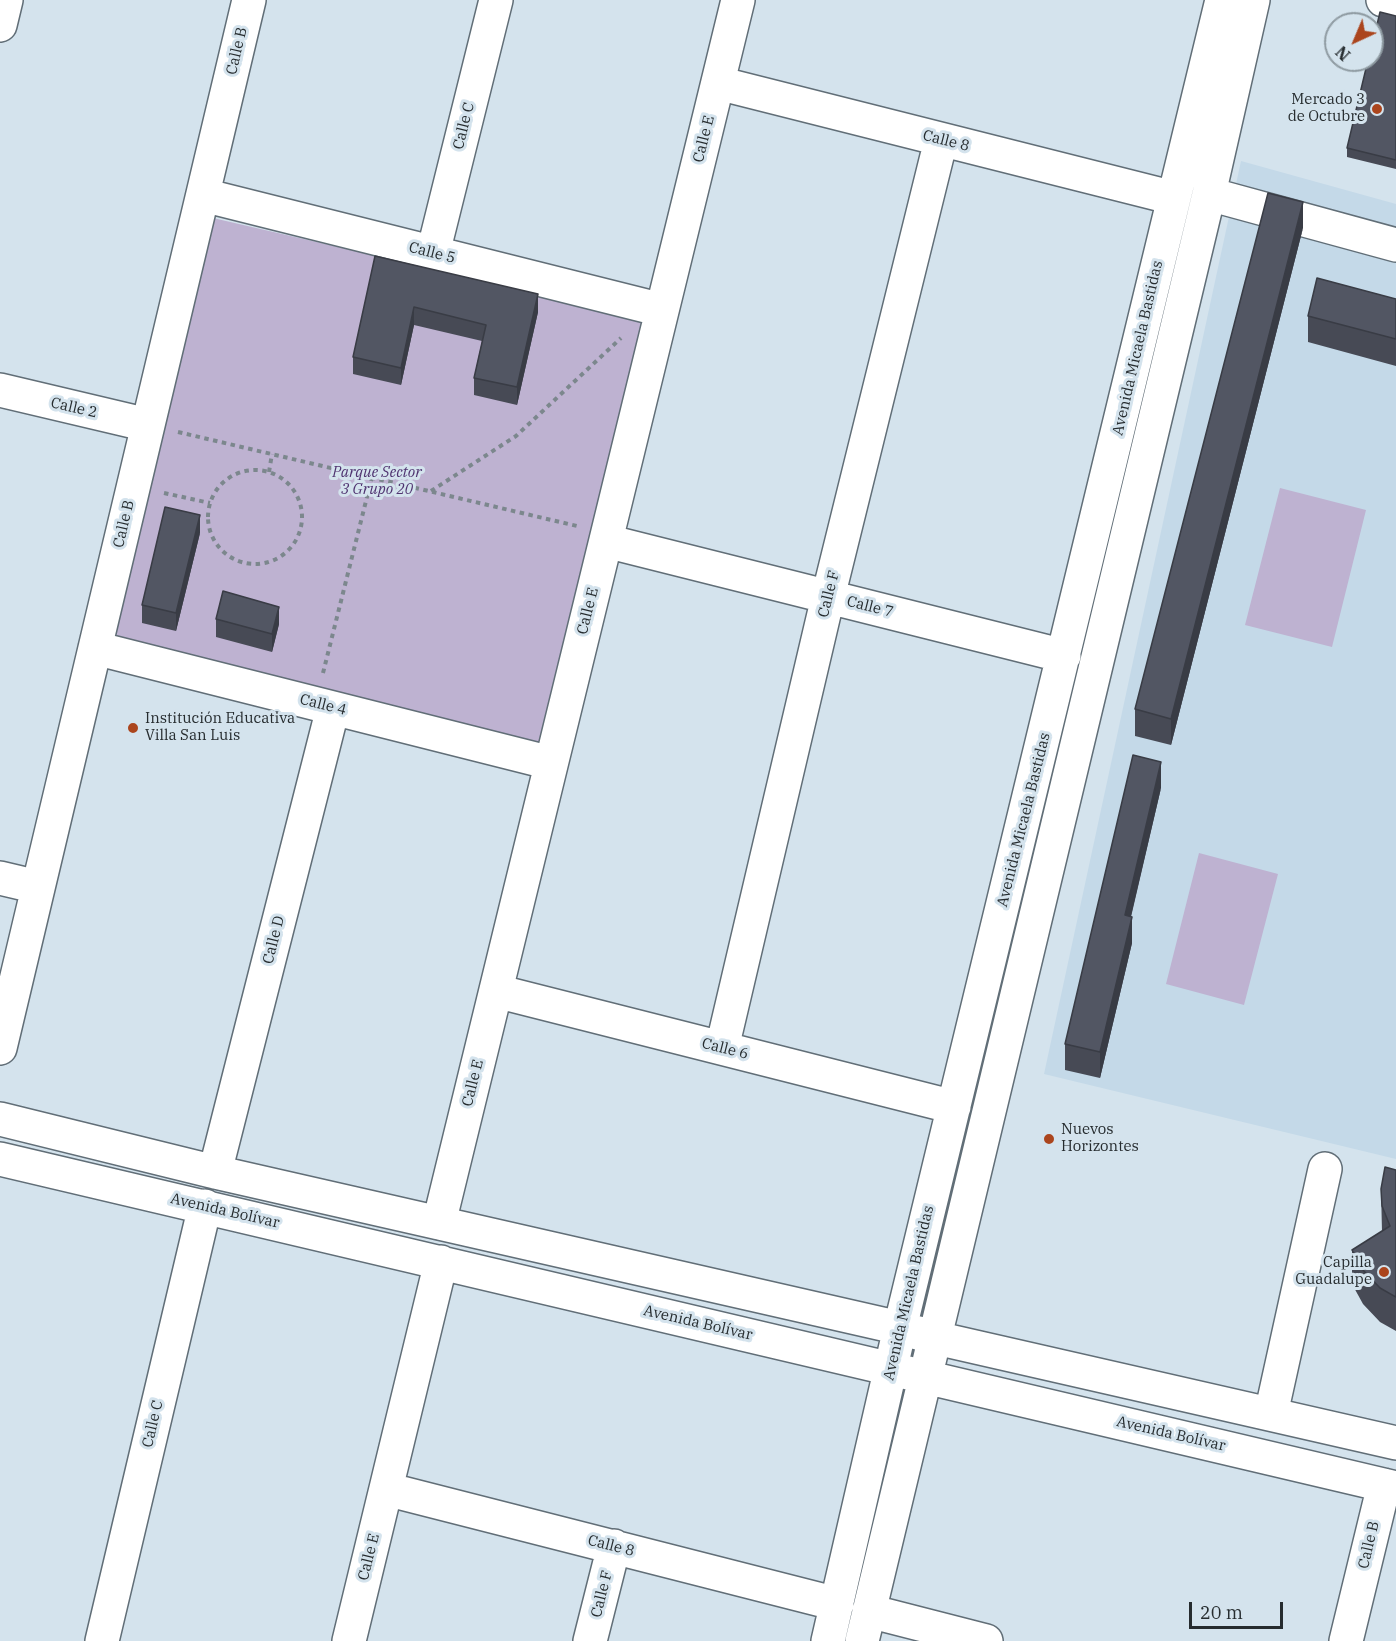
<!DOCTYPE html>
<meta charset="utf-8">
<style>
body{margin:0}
#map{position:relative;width:1396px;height:1641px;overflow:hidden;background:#d4e3ed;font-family:"IBM Plex Serif",serif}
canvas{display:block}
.north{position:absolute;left:1324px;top:12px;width:60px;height:60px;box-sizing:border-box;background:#d4e3ed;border:2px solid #8e9aa1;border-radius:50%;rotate:224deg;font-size:16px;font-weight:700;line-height:24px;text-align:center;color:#262c2f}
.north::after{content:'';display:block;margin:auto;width:21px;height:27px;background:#ab451d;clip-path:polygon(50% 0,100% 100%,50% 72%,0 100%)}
.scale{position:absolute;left:1189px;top:1602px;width:94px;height:27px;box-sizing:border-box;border:3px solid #262c2f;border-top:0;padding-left:8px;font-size:18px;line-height:21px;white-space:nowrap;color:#262c2f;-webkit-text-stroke:4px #d4e3ed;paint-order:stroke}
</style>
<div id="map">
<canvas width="1396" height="1641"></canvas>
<div class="north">N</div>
<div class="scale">20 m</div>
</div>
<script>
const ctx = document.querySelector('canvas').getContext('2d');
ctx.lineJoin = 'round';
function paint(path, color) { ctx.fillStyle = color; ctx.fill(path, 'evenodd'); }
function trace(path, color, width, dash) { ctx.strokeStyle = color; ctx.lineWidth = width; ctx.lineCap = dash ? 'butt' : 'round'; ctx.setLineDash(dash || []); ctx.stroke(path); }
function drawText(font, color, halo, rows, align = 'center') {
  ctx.font = font + ' "IBM Plex Serif",serif'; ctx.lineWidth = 6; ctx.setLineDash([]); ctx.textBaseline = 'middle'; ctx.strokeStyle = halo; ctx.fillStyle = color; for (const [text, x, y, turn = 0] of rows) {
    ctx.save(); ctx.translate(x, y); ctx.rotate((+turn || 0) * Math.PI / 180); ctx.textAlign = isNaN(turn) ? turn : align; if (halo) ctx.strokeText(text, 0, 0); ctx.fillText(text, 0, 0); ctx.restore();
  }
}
paint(new Path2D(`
 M1241,161L1396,204V1159L1044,1074Z`), '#c4d9e8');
paint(new Path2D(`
 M213,218L645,318L542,750L113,642Z
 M1280,488L1366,510L1332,647L1245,625Z
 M1199,853L1278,874L1244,1005L1166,984Z`), '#beb2d1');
const minor = new Path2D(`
 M1383,0L1396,3
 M0,25L6,0
 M718,83L1174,198
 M1209,194L1396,245
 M203,195L662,310
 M433,253L496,0
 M0,390L148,425
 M606,541L1064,656
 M95,648L551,763
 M0,878L38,887
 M496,991L954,1107
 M0,1048L249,0
 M722,1048L828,597L941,140
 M0,1119L215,1172L900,1328L936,1338L1396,1443
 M0,1159L1396,1488
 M215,1172L333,708
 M439,1223L738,0
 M1271,1414L1325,1169
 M386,1489L837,1604
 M869,1611L986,1641
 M102,1641L205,1206
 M349,1641L441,1262
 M590,1641L614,1546
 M828,1641L900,1328L1222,0
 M862,1641L1209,194L1253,0
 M1346,1641L1384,1485`);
trace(minor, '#616e77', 36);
trace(new Path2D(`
 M178,432L577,526
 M208 517a47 47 0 1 1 94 0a47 47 0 1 1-94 0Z
 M269,472L272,454
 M431,491L516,436L621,338
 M164,493L210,503
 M323,673L372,477`), '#7c878d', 4, [4.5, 4.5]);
trace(minor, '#fff', 33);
paint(new Path2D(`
 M1396,16V169L1347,157V148Z
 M1303,228L1171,745L1135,736V709Z
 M375,256L538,312L517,405L474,395V378L482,341L414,325L401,385L353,374V357Z
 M1396,299V366L1308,342V316Z
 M200,533L176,631L142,623V605Z
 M216,619L279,624L272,652L216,637Z
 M1161,788L1131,917L1132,943L1100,1078L1065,1070V1044Z
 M1396,1170V1331L1380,1322L1363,1304L1352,1284V1250L1382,1232L1381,1189Z`), '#474a55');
paint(new Path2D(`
 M1303,202V228L1171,745V719Z
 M538,294V312L517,405V387Z
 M414,307V325L401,385V368Z
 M200,515V533L176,631V613Z
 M279,607V624L272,652V634Z
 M1161,762V788L1125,941V915Z
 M1132,917V943L1100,1078V1052Z`), '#393c45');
const building = new Path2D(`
 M1380,12L1396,16V160L1347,148L1368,60H1372V46Z
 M1268,193L1303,202L1171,719L1135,709Z
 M375,256L538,294L517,387L474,378L486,325L414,307L401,368L353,357Z
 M1317,278L1396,299V339L1308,316Z
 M165,507L200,515L176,613L142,605Z
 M223,591L279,607L272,634L216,619Z
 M1133,755L1161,762L1125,915L1132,917L1100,1052L1065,1044Z
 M1385,1167L1396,1170V1297L1380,1288L1363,1270L1352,1250L1390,1226L1382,1206L1381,1189Z`);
paint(building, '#525663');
trace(building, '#393c45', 1.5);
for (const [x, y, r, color] of [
 [1377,109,6,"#ab451d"],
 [133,728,6,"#ab451d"],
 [1049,1139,6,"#ab451d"],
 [1384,1272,6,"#ab451d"]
]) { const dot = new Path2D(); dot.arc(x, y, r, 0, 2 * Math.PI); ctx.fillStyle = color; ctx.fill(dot); trace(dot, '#d4e3ed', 2); }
drawText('15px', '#262c2f', '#d4e3ed', [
 ["Calle B",237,51,-77],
 ["Calle C",464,126,-76],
 ["Calle E",704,139,-76],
 ["Calle 8",946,141,14],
 ["Calle 5",432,253,14],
 ["Avenida Micaela Bastidas",1138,348,-77],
 ["Calle 2",74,408,13],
 ["Calle B",124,524,-77],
 ["Calle F",829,594,-76],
 ["Calle 7",870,607,14],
 ["Calle E",588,611,-76],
 ["Calle 4",323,705,14],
 ["Avenida Micaela Bastidas",1024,820,-76],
 ["Calle D",274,940,-76],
 ["Calle 6",725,1049,14],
 ["Calle E",473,1083,-76],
 ["Avenida Bolívar",225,1211,13],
 ["Avenida Micaela Bastidas",909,1293,-77],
 ["Avenida Bolívar",698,1323,13],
 ["Calle C",153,1424,-77],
 ["Avenida Bolívar",1171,1434,13],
 ["Calle B",1369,1545,-77],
 ["Calle 8",611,1546,14],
 ["Calle E",369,1557,-76],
 ["Calle F",602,1594,-76]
]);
drawText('15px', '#262c2f', '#d4e3ed', [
 ["Mercado 3",1365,100],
 ["de Octubre",1365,117],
 ["Institución Educativa",145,719,"left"],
 ["Villa San Luis",145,736,"left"],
 ["Nuevos",1061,1130,"left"],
 ["Horizontes",1061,1147,"left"],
 ["Capilla",1372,1263],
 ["Guadalupe",1372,1280]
], 'right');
drawText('italic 15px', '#4f3370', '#d4e3ed', [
 ["Parque Sector",377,473],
 ["3 Grupo 20",377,490]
]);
</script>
